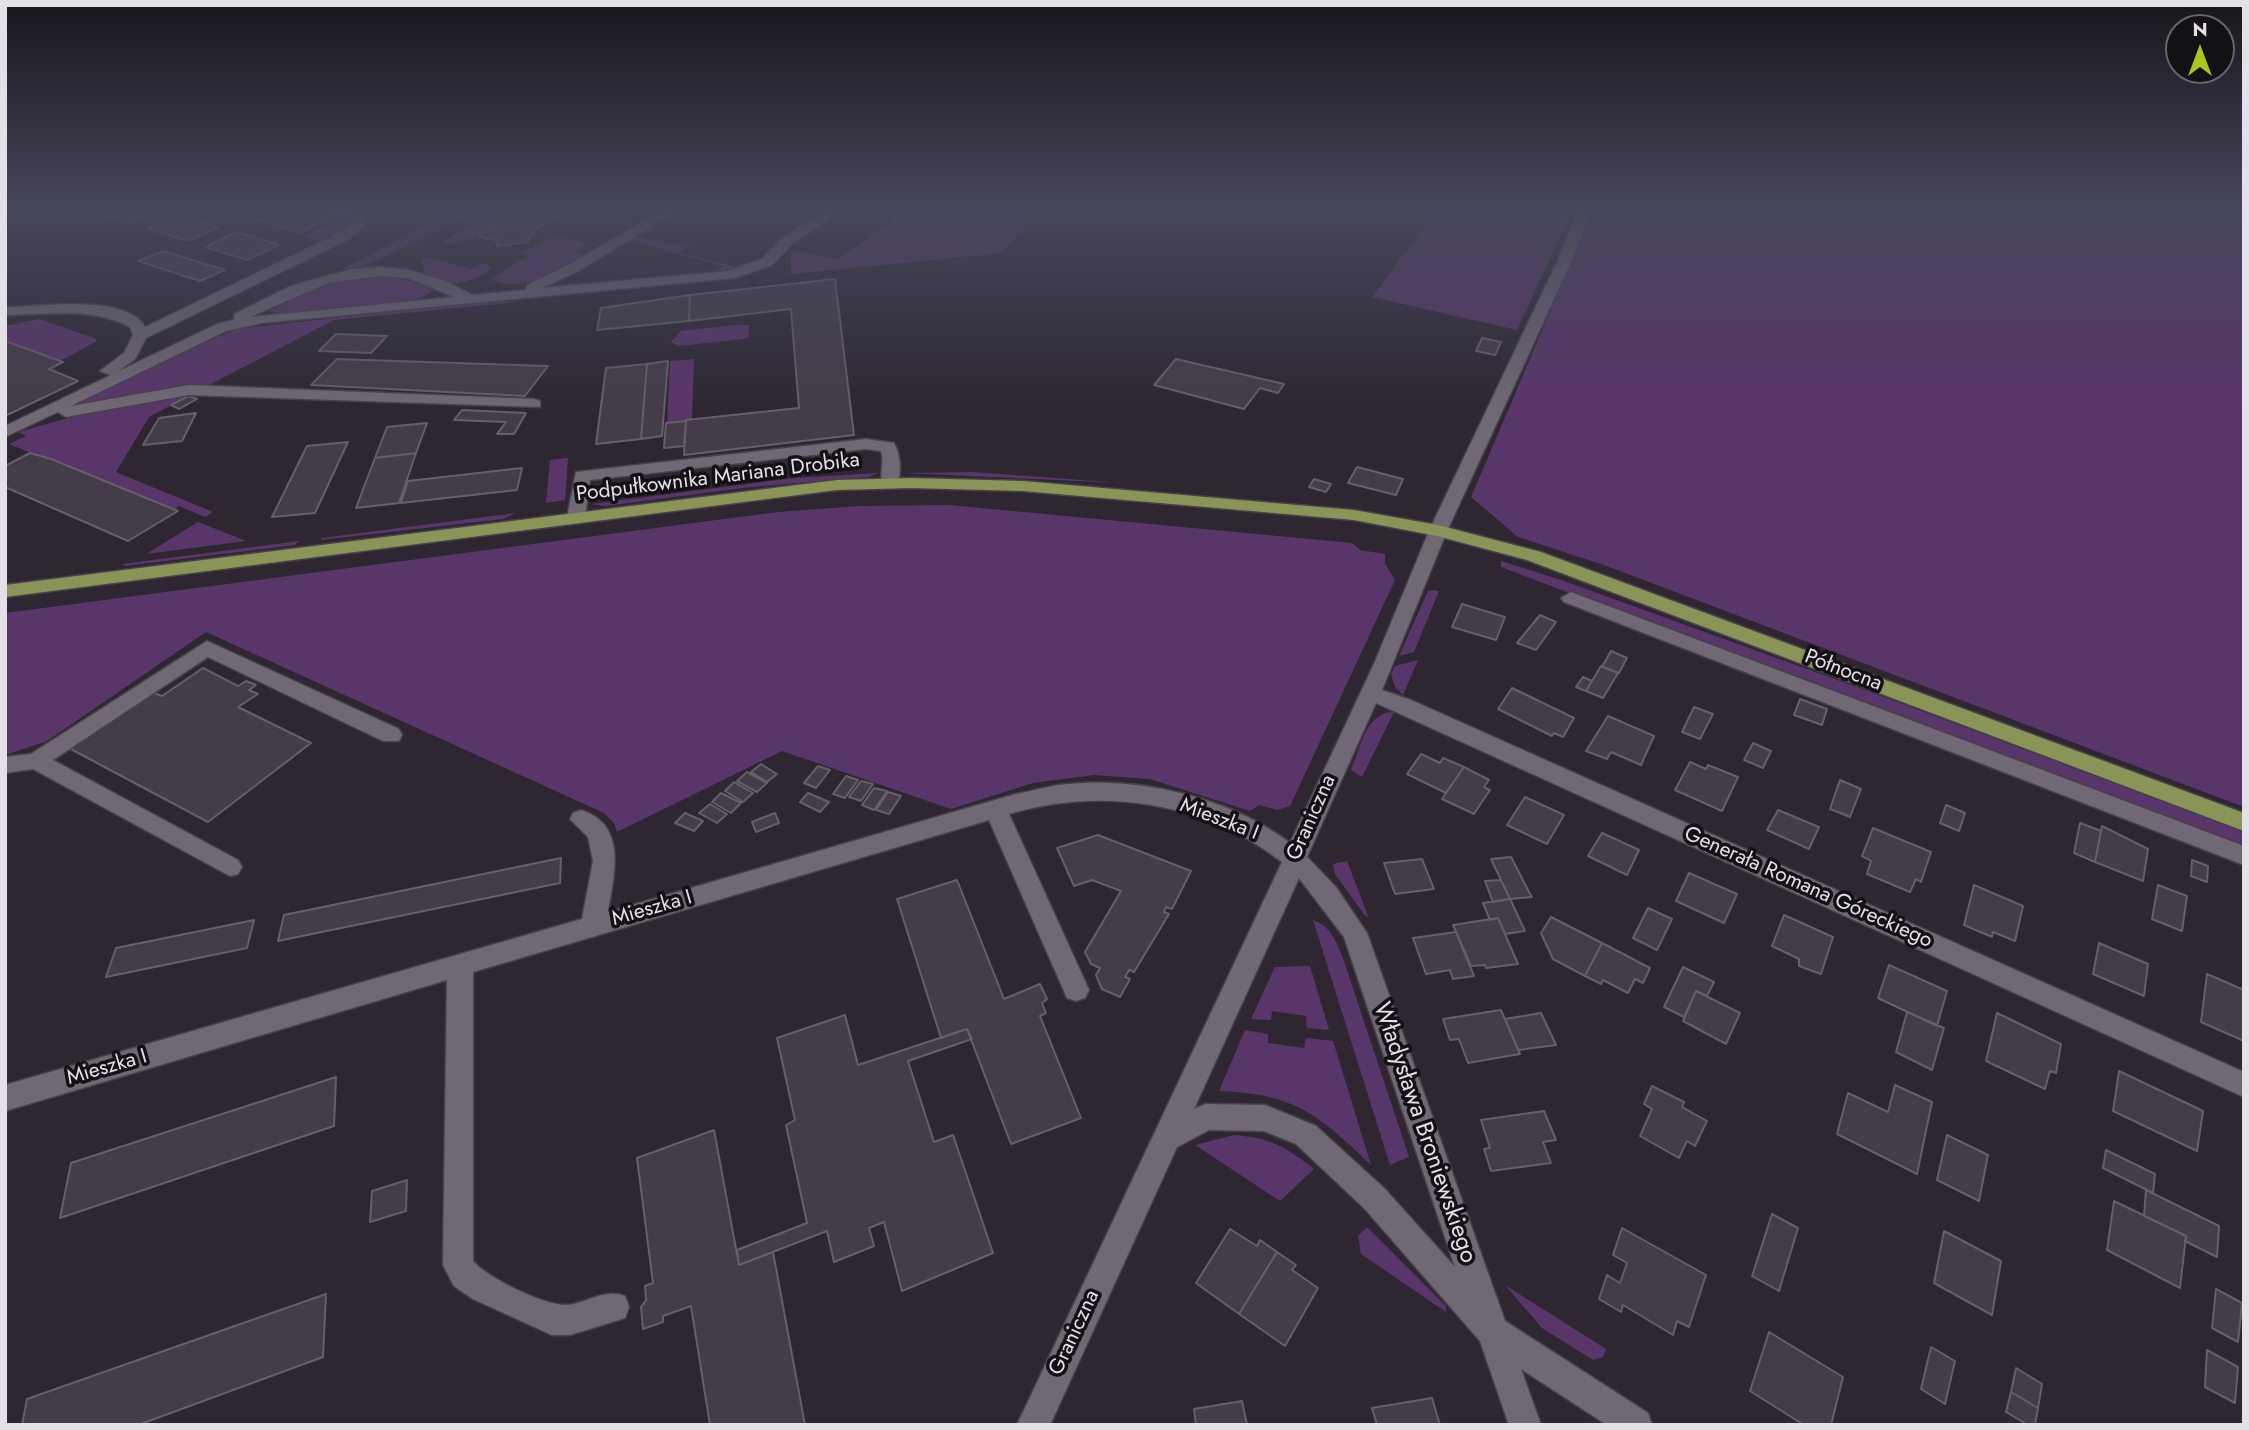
<!DOCTYPE html>
<meta charset="utf-8">
<style>
body{margin:0}
#map{position:relative;width:2249px;height:1430px;overflow:hidden;background:#2e2732;font-family:Jost,sans-serif}
canvas{display:block}
.frame{position:absolute;inset:0;border:7px solid #e4e0e7;pointer-events:none}
.north{position:absolute;left:2165px;top:14px;width:70px;height:70px;box-sizing:border-box;background:#141116;border:2px solid #67646a;border-radius:50%;rotate:0deg;font-size:19px;font-weight:700;line-height:28px;text-align:center;color:#e4e0e7}
.north::after{content:'';display:block;margin:auto;width:24px;height:32px;background:#a9c71a;clip-path:polygon(50% 0,100% 100%,50% 72%,0 100%)}
</style>
<div id="map">
<canvas width="2249" height="1430"></canvas>
<div class="frame"></div>
<div class="north">N</div>
</div>
<script>
const ctx = document.querySelector('canvas').getContext('2d');
ctx.lineJoin = 'round';
function paint(path, color) { ctx.fillStyle = color; ctx.fill(path, 'evenodd'); }
function trace(path, color, width, dash) { ctx.strokeStyle = color; ctx.lineWidth = width; ctx.lineCap = dash ? 'butt' : 'round'; ctx.setLineDash(dash || []); ctx.stroke(path); }
function drawText(font, color, halo, rows, align = 'center') {
  ctx.font = font + ' Jost,sans-serif'; ctx.lineWidth = 7; ctx.setLineDash([]); ctx.textBaseline = 'middle'; ctx.strokeStyle = halo; ctx.fillStyle = color; for (const [text, x, y, turn = 0] of rows) {
    ctx.save(); ctx.translate(x, y); ctx.rotate((+turn || 0) * Math.PI / 180); ctx.textAlign = isNaN(turn) ? turn : align; if (halo) ctx.strokeText(text, 0, 0); ctx.fillText(text, 0, 0); ctx.restore();
  }
}
paint(new Path2D(`
 M458,209H469L462,213L470,215L371,263L355,269H343Z
 M879,209H977L1029,221L1002,253L791,274V250L838,259L893,221Z
 M1437,209H1573L1517,330L1372,297Z
 M1594,209H2244V807L1604,565L1518,537L1471,497Z
 M482,218L499,223C483,232 460,247 442,242Z
 M340,219L348,222V227C333,239 320,246 303,236Z
 M554,235L587,244L577,251L586,255C561,269 518,296 491,279L528,256L520,254Z
 M639,236L672,245L691,244L679,252L741,268L715,272L724,266L631,241Z
 M427,257L472,269L482,263L489,265L491,269C473,285 425,295 422,260Z
 M373,276L399,277L434,290L417,301L283,314L269,311L318,284Z
 M491,300L519,302L334,320L209,385L161,391L68,408L174,355L237,329Z
 M39,319L94,338L97,341L60,361L5,341V326Z
 M736,325H749V336L743,339L679,346L671,342L681,331Z
 M694,359L692,419L667,423L670,361Z
 M189,396L149,417L116,472L213,512L205,517L179,506L174,510L9,444L26,436L18,432C75,416 131,401 189,396Z
 M568,458L565,500L546,503L550,460Z
 M973,472L1122,483L904,473Z
 M878,473L869,477L751,487L605,506L591,504L794,478Z
 M949,505L1352,543L1360,550L1385,554V564L1395,580L1290,806L1277,810L1259,805L1250,811L1150,779L1094,775L1033,783L951,809L782,751L617,832L614,823L604,813L206,632L47,741L5,755V613L778,512L860,506Z
 M516,513L503,519L321,540V538Z
 M198,522L246,541L146,554Z
 M299,541L295,545L125,566L122,564Z
 M1501,561L1564,581L1865,690L2244,832V848L1801,677L1736,656L1501,567Z
 M1433,590L1439,591L1414,652L1399,656L1428,591Z
 M1418,660L1403,695L1395,687L1391,674L1395,666Z
 M1394,712L1362,777L1351,770C1360,748 1366,712 1394,712Z
 M1347,861L1368,916L1366,917L1335,874L1333,864Z
 M1313,920C1332,926 1337,944 1344,961L1409,1157L1390,1165Z
 M1310,966L1329,1030L1307,1028L1306,1016L1272,1011L1271,1020L1251,1019L1275,967Z
 M1245,1030L1268,1034V1043L1304,1048L1306,1038L1333,1041L1371,1165C1318,1114 1295,1094 1219,1091Z
 M1234,1135C1270,1138 1285,1146 1314,1169L1280,1201L1195,1145Z
 M1367,1227L1446,1306V1312L1361,1254L1358,1236Z
 M1505,1285L1606,1349L1603,1357L1593,1360L1542,1328Z`), '#59366a');
const building = new Path2D(`
 M96,209H162L130,223L91,211Z
 M283,209H294L329,219L299,233L257,220Z
 M469,209H573L530,232L536,233L529,237L528,242L497,246L498,241L478,236L499,223L461,213Z
 M180,214L219,227L187,241L147,228Z
 M237,232L279,245L247,260L205,247Z
 M163,251L225,270L200,281L138,261Z
 M835,279L854,435L684,455L686,420L799,408L791,309L689,321L690,295Z
 M690,295L689,321L597,330L601,308Z
 M336,334L387,336L371,353L319,351Z
 M1482,338L1501,342L1495,355L1476,351Z
 M5,341L63,362L49,369L78,381L5,416Z
 M337,359L365,360L548,366L525,396L311,385Z
 M1176,359L1284,384L1278,393L1260,388L1244,409L1154,385Z
 M668,361L662,436L641,439L647,364Z
 M647,364L641,439L596,444L606,368Z
 M189,396L197,399L179,409L171,405Z
 M462,410L526,413L514,434H497L506,422L454,420Z
 M196,413L182,441L143,445L159,418Z
 M686,421L684,446L664,448L666,423Z
 M427,423L416,453L375,458L387,427Z
 M348,442L315,513L272,517L307,446Z
 M30,453L51,459L178,511L128,541L5,487V466Z
 M416,453L399,503L356,508L375,458Z
 M1357,467L1403,479L1396,495L1348,483Z
 M522,468L517,490L401,503L408,481Z
 M1314,479L1331,484L1326,492L1309,487Z
 M1462,604L1505,617L1496,640L1452,627Z
 M1540,615L1556,622L1536,650L1517,643Z
 M1611,651L1627,658L1619,673L1602,667Z
 M1601,666L1618,673L1603,698L1586,691Z
 M203,668L238,686L246,681L256,685L249,690L258,694L238,707L311,743L208,822L65,746L147,690L162,696Z
 M1583,677L1592,681L1586,691L1576,687Z
 M1512,688L1574,718L1563,737L1554,733L1552,736L1498,709Z
 M1800,699L1827,709L1822,725L1794,715Z
 M1694,707L1713,714L1700,739L1682,732Z
 M1608,716L1654,736L1641,765L1611,752L1607,759L1586,751Z
 M1753,743L1771,751L1763,768L1744,760Z
 M1421,754L1440,763L1443,758L1464,767L1446,793L1407,774Z
 M1690,762L1706,769L1708,765L1738,777L1722,811L1675,790Z
 M761,764L777,774L767,782L751,772Z
 M818,766L830,770L816,788L804,783Z
 M1464,767L1489,780L1484,787L1490,790L1474,814L1442,799Z
 M747,772L767,783L757,792L737,781Z
 M846,776L858,780L845,798L833,794Z
 M1840,780L1861,789L1850,817L1830,809Z
 M861,781L873,784L861,801L849,797Z
 M734,782L753,793L743,802L725,791Z
 M874,788L887,791L874,810L862,805Z
 M888,792L901,796L889,814L876,810Z
 M721,793L741,803L731,813L712,802Z
 M808,793L829,802L820,812L800,802Z
 M1525,797L1564,815L1547,844L1507,825Z
 M710,804L727,814L717,823L699,813Z
 M1946,805L1965,813L1959,831L1940,823Z
 M1778,810L1819,827L1809,849L1767,830Z
 M685,813L703,821L694,831L675,823Z
 M775,813L779,823L756,832L752,822Z
 M2080,823L2101,831L2095,862L2074,853Z
 M2102,826L2148,849L2143,881L2095,862Z
 M1873,828L1931,852L1921,882L1916,879L1910,892L1867,874L1871,861L1862,856Z
 M1602,833L1639,850L1627,875L1588,856Z
 M1098,835L1191,871L1172,909L1166,907L1164,912L1169,914L1134,972L1129,970L1125,977L1130,979L1120,997L1102,989L1096,975L1100,968L1091,964L1085,952L1121,891L1092,880L1074,886L1057,848Z
 M1511,857L1529,892L1532,897L1510,899L1491,859Z
 M561,858L560,883L278,941L284,915Z
 M1422,859L1434,889L1395,894L1384,863Z
 M2192,860L2208,866L2207,882L2191,876Z
 M1689,873L1737,894L1724,923L1676,901Z
 M957,880L1004,999L1040,984L1047,999L1042,1003L1046,1013L1040,1016L1081,1118L1011,1144L967,1029L941,1038L897,899Z
 M1501,880L1510,899L1493,902L1485,881Z
 M1974,885L2023,906L2015,941L1993,932L1992,937L1964,925Z
 M2158,885L2187,896L2182,931L2152,919Z
 M1510,899L1525,931L1505,934L1498,918L1490,920L1483,903Z
 M1648,908L1672,919L1657,950L1633,938Z
 M1784,915L1833,937L1821,974L1799,966V959L1772,946Z
 M1551,917L1602,943L1585,976L1553,959L1541,933Z
 M1498,918L1518,964L1486,968L1485,965L1471,966L1453,925Z
 M254,920L247,948L106,977L116,948Z
 M1456,932L1474,976L1453,979L1450,970L1426,974L1413,938Z
 M1602,943L1650,968L1643,983L1635,979L1628,993L1603,980L1601,984L1585,976Z
 M2099,943L2148,964L2144,996L2093,974Z
 M1889,965L1947,991L1937,1026L1878,998Z
 M1683,967L1714,982L1707,996L1696,991L1684,1017L1664,1007Z
 M2207,974L2244,990V1041L2201,1022Z
 M1696,991L1740,1013L1726,1044L1683,1021Z
 M1501,1010L1520,1054L1468,1063L1459,1039L1450,1040L1443,1019Z
 M1907,1012L1944,1028L1932,1070L1896,1052Z
 M1541,1013L1556,1045L1518,1050L1505,1019Z
 M1997,1013L2061,1044L2056,1073L2050,1071L2045,1089L1986,1061Z
 M845,1015L858,1065L967,1029L972,1039L908,1061L934,1142L953,1135L993,1253L902,1291L884,1222L869,1228L874,1246L834,1262L827,1231L739,1265L737,1250L807,1223L786,1125L795,1120L777,1038Z
 M2119,1071L2203,1111L2197,1151L2113,1111Z
 M336,1077L334,1126L60,1218L71,1163Z
 M1895,1085L1932,1102L1917,1174L1837,1134L1848,1093L1888,1112Z
 M1652,1086L1684,1102L1682,1107L1707,1121L1695,1146L1687,1141L1679,1158L1640,1136L1652,1109L1644,1104Z
 M1544,1111L1556,1140L1543,1142L1551,1163L1491,1171L1484,1149L1490,1148L1481,1120Z
 M714,1130L739,1265L773,1252L805,1425H710L691,1306L663,1316V1322L643,1329L641,1307L646,1300L645,1286L653,1283L637,1158Z
 M1947,1135L1988,1155L1979,1201L1937,1180Z
 M2106,1150L2155,1174L2153,1193L2103,1168Z
 M407,1180L406,1211L370,1222L372,1191Z
 M2146,1190L2219,1226L2217,1257L2185,1241L2186,1236L2144,1216Z
 M2114,1201L2186,1236L2180,1288L2107,1250Z
 M1772,1214L1798,1228L1779,1291L1752,1276Z
 M1622,1228L1706,1275L1689,1327L1677,1321L1673,1335L1623,1305L1621,1312L1599,1299L1607,1275L1620,1283L1627,1263L1613,1255Z
 M1230,1229L1257,1246L1260,1240L1277,1252L1239,1314L1196,1283Z
 M1944,1231L2001,1261L1992,1315L1934,1283Z
 M1277,1252L1296,1265L1292,1270L1318,1288L1285,1346L1239,1314Z
 M2216,1289L2242,1303L2238,1342L2212,1328Z
 M326,1294L323,1357L138,1425H22L27,1399Z
 M1769,1332L1843,1377L1831,1425H1804L1750,1391Z
 M1931,1347L1955,1361L1945,1404L1921,1389Z
 M2207,1350L2238,1367L2235,1403L2205,1387Z
 M2016,1368L2042,1384L2038,1408L2011,1392Z
 M2011,1392L2038,1408L2035,1425H2028L2006,1412Z
 M1432,1398L1440,1425H1377L1372,1408Z
 M1242,1401L1247,1425H1196L1194,1409Z`);
paint(building, '#443c48');
trace(building, '#665e6b', 2);
const minor = new Path2D(`
 M323,209H342L361,214L365,224L351,238L146,338L135,359L117,372L217,324L234,320V314L291,286L352,269L380,267L409,270L443,280L473,295L526,290L527,285L570,264L665,209H680L580,270L542,288L728,271L762,259L782,238L830,209H845L792,244L772,265L735,278L262,323L226,331L71,406L189,385L534,399L540,401V407L189,395L66,417L58,412L5,437V426L111,375L100,371L124,353L133,335L130,327C90,306 49,315 5,315V307C37,307 127,293 145,327L341,232L352,223L351,219ZM380,276L408,278L454,297L250,317L328,283Z
 M1579,209H1591L1572,260L1447,531L1382,690L1411,700L2244,1072V1097L1376,703L1307,857L1336,887L1367,933L1505,1321L1648,1413L1652,1425H1607L1521,1369L1541,1425H1509L1480,1341L1365,1209L1296,1144L1264,1131L1209,1130L1177,1147L1050,1425H1017L1282,862C1205,802 1102,786 1009,814L1089,990L1085,998L1076,1001L1067,998L989,820L473,972V1261C487,1278 545,1306 567,1305C587,1303 605,1288 625,1296L629,1307L625,1318L570,1335H552L473,1299L454,1286L443,1265L447,980L5,1111V1085L582,919L593,861L588,837L570,819L573,813L581,810C628,825 614,875 608,912L1016,794C1034,791 1051,785 1069,784C1142,777 1231,798 1290,843L1374,664L1429,531L1558,260ZM1299,878L1344,937L1455,1267L1385,1189L1316,1126L1265,1105L1206,1104L1194,1109Z
 M866,439L894,443C901,457 902,473 896,487H884C878,477 885,463 881,451L866,449L590,480L585,517L576,522L567,517L576,472Z
 M1571,592L2244,846V865L1564,602L1561,598Z
 M207,641L399,729L402,735L399,741H383L208,657L53,760L238,860L242,867L238,874L230,876L33,769L5,773V757L31,754Z`);
const major = new Path2D(`
 M911,478L1023,481L1354,510L1438,525L1541,552L2244,813V831L1527,560L1437,536L1354,520L1023,491L911,488L837,490L5,597V585L837,480Z`);
trace(minor, '#47424a', 3);
trace(major, '#47424a', 3);
paint(minor, '#706874');
paint(major, '#899456');
const sky = ctx.createLinearGradient(0, 0, 0, 409);
sky.addColorStop(0, '#19151c');
sky.addColorStop(0.51, '#46475a');
sky.addColorStop(1, '#46475a00');
ctx.fillStyle = sky;
ctx.fillRect(0, 0, 2249, 409);
drawText('21px', '#e4e0e7', '#141116', [
 ["Podpułkownika Mariana Drobika",718,478,-7],
 ["Północna",1843,671,21],
 ["Graniczna",1312,818,-66],
 ["Mieszka I",1219,820,21],
 ["Generała Romana Góreckiego",1808,888,24],
 ["Mieszka I",652,909,-16],
 ["Mieszka I",107,1068,-16],
 ["Graniczna",1075,1333,-65]
]);
drawText('24px', '#e4e0e7', '#141116', [
 ["Władysława Broniewskiego",1424,1133,71]
]);
</script>
